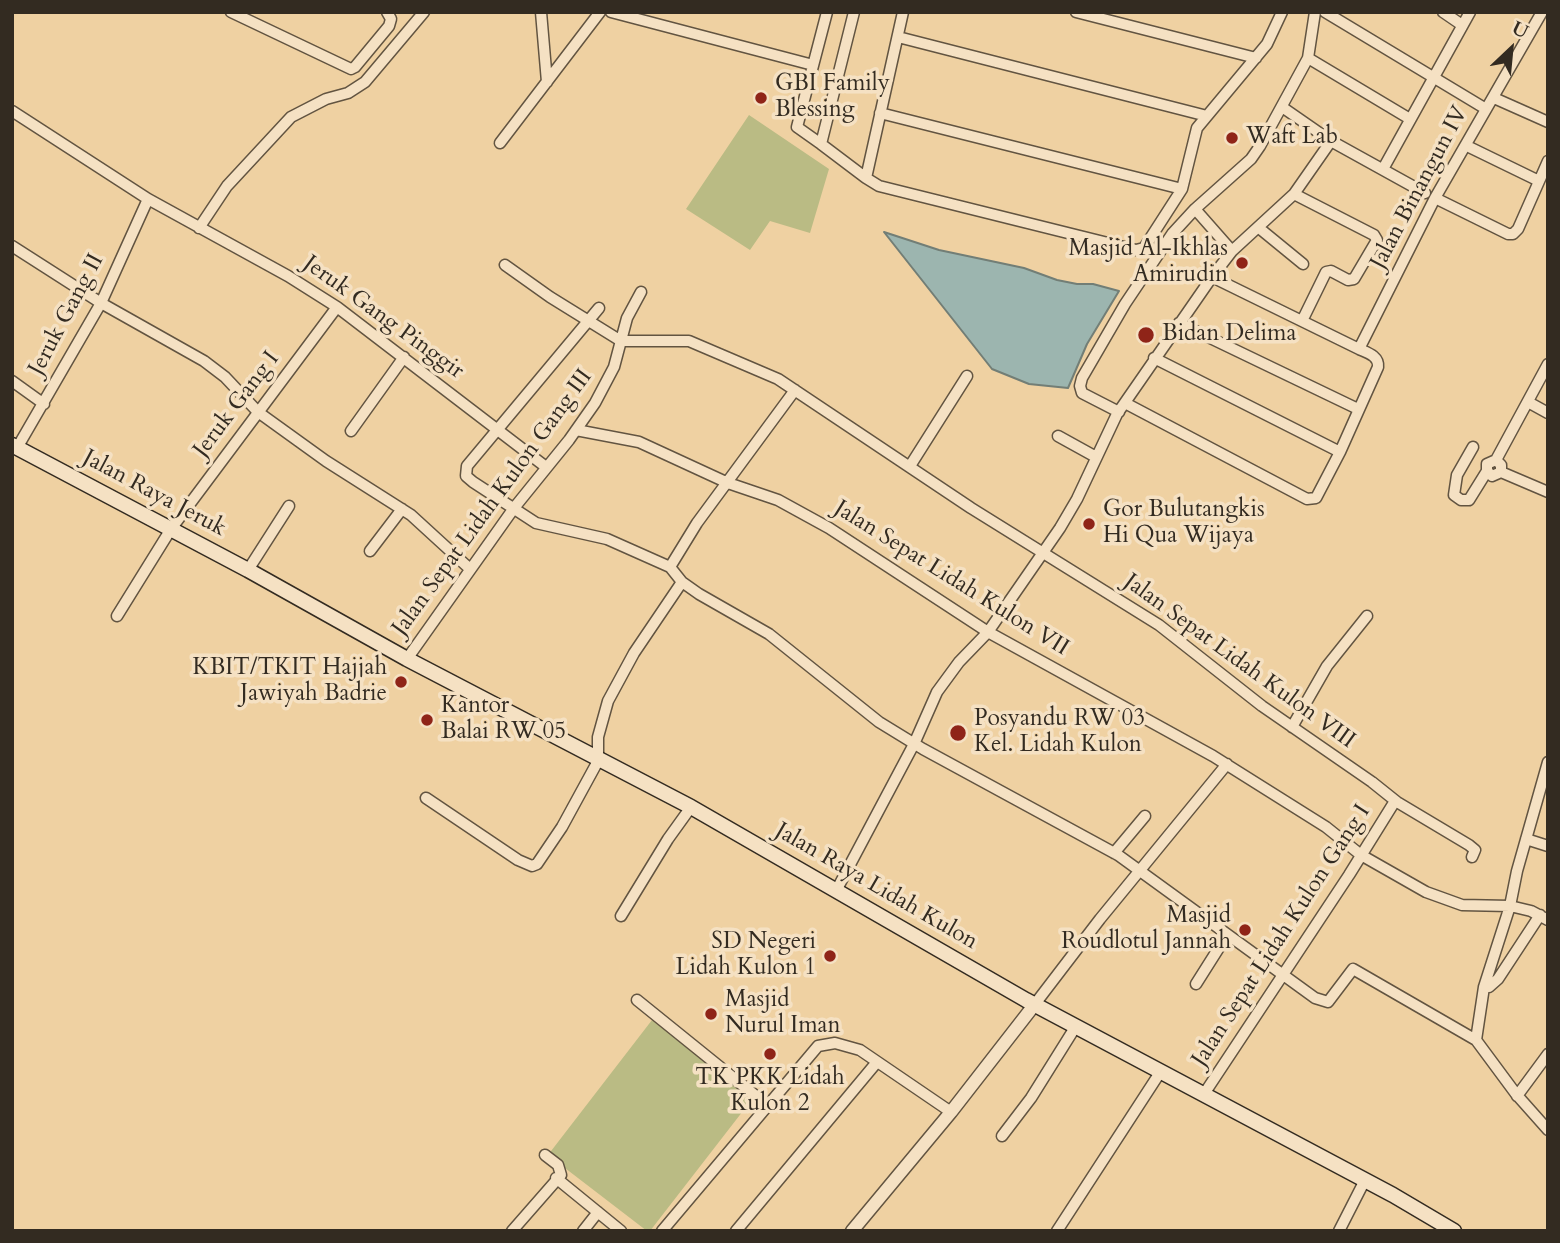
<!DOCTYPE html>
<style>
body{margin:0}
#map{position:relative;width:1560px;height:1243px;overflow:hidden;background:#efd1a2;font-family:Cardo,serif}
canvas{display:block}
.frame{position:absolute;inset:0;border:14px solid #332b21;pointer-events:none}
.north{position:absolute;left:1476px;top:14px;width:70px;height:70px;-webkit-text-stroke:5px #f5e1c3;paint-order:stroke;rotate:26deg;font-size:19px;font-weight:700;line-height:28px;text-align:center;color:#332b21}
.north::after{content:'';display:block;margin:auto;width:24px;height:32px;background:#332b21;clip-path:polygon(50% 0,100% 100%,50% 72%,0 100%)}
</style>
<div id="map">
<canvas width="1560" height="1243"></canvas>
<div class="frame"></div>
<div class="north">U</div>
</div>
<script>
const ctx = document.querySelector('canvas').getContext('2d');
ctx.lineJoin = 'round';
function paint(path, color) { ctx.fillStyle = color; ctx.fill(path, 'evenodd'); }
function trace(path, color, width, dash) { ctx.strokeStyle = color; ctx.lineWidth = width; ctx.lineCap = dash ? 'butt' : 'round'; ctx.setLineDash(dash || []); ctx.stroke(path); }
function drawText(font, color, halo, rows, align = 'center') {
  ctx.font = font + ' Cardo,serif'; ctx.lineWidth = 7; ctx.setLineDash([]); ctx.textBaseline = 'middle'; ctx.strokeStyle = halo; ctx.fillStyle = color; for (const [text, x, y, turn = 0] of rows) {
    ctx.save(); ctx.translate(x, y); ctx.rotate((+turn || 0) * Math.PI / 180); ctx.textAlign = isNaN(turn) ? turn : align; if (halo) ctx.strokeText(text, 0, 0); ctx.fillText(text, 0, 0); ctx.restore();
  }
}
paint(new Path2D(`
 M749,115L829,169L810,233L770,221L750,250L686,209Z
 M652,1020L753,1098L650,1231H647L548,1155Z`), '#babb84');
const water = new Path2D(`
 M884,232L939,250L1024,268L1057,280L1077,284H1093L1119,291L1087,344L1068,388L1029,384L992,369Z`);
paint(water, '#9cb5af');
trace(water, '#727e76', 2);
const minor = new Path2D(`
 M231,12L351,69L355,67L389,26L391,19L387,12
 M541,12L547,82
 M611,12L813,65
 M827,12L797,127L821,144L854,12
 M903,12L866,178L879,186L1136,250L1144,248L1182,189L1197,128L1267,44L1282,12
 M1076,12L1256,58
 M1325,12L1486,109
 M1443,12L1462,25
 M898,37L1207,116
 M1308,58L1410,119
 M1494,98L1548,122
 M1282,107L1331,141L1425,193
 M12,111L148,199L288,276L337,307L546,467
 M880,113L1182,189
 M500,143L600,12
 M821,144L866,178
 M1467,146L1539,181
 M1383,169L1470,12
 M1294,194L1374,235L1377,240L1354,279L1348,280L1331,271L1326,272L1302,321
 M1435,198L1508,234H1513L1518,229L1548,161
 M1195,209L1232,251
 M199,228L227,186L291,117L326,99L348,93L365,82L424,12
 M1259,228L1303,264
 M12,246L101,303L204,361L225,377L258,412L326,461L411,515L470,569
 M505,265L550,297L621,341H689L778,379L971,508L1159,625L1262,706L1372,782L1397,802L1469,845L1475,850L1472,857
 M599,308L467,466L466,476L473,482L536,523L607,539L670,567L682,582L699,594L769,634L879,722L923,749L1118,855L1315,998L1328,1002L1353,969L1476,1040L1516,1094L1548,1130
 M1179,323L1358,409
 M1359,349L1435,198L1542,12
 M1154,358L1340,452
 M12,381L44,404
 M1528,402L1548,413
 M1125,403L1307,499L1316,498L1340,452L1378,367C1379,356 1368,353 1359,349L1212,277
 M1119,412L1082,393L1080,386L1082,378L1125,304L1172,234L1195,209L1251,159L1260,146L1308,58L1315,12
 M576,430L639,442L728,483L778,500L829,528L988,632L1213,756L1326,827L1361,855L1426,892L1462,905L1510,906L1531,911L1548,920
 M351,431L404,357
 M1058,436L1096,457
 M1473,447L1457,475L1454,495L1461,500H1469L1487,471
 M17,448L101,303L148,199
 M1496,460L1548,364
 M910,466L967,376
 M1501,472V465L1496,460L1487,464V471L1492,476L1501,472L1548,492
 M370,551L402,509
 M670,567L697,523L795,390
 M248,570L289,506
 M117,616L171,529L337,307
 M407,659L514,508L569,440L595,403L614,367L627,318L641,292
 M1292,727L1327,666L1367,616
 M426,798L518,860L532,866L537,864L562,827L598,761V737L608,701L634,653L682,582
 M1526,839L1548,846
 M1114,853L1145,816
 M836,891L914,744L937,692L959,662L988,632L1060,528L1077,499L1117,414L1212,277L1232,251L1294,194L1331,141
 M621,916L668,839L691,807
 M1196,984L1227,935
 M1484,987H1489L1498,979L1540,915
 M637,1000L767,1105
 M1035,1004L1100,919L1227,764
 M1476,1040L1484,987L1510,906L1517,871L1548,762
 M1204,1094L1349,875L1395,801
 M1517,1096L1548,1054
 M1002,1136L1031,1098L1076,1026
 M556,1178L621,1231
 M512,1231L561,1175L558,1165L545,1155
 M583,1231L598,1212
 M662,1231L818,1046L835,1043L860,1050L951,1112
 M736,1231L877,1062
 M1057,1231L1161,1071
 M1339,1231L1365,1180`);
const tertiary = new Path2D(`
 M852,1231L951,1112L1035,1004`);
const secondary = new Path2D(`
 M12,445L248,570L407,659L691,807L1026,1000L1393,1195L1454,1231`);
trace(minor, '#625441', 13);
trace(tertiary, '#625441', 15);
trace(secondary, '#332b21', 17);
trace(minor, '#f5e1c3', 10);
trace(tertiary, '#f5e1c3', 12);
trace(secondary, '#f5e1c3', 14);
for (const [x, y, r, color] of [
 [761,98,7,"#8f2418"],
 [1232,138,7,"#8f2418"],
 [1242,263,7,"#8f2418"],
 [1146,335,9,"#8f2418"],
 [1089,524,7,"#8f2418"],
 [401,682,7,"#8f2418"],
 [427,720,7,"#8f2418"],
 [958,733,9,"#8f2418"],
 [1245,930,7,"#8f2418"],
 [830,956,7,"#8f2418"],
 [711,1014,7,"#8f2418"],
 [770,1054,7,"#8f2418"]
]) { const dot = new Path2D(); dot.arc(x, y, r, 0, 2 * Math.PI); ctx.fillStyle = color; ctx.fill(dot); trace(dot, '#f5e1c3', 2.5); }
drawText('23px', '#332b21', '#f5e1c3', [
 ["GBI Family",775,85],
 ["Blessing",775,111],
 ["Waft Lab",1246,138],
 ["Masjid Al-Ikhlas",1228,250,"right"],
 ["Amirudin",1228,276,"right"],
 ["Bidan Delima",1162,335],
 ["Gor Bulutangkis",1103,511],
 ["Hi Qua Wijaya",1103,537],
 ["KBIT/TKIT Hajjah",387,669,"right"],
 ["Jawiyah Badrie",387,695,"right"],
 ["Kantor",441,707],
 ["Balai RW 05",441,733],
 ["Posyandu RW 03",974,720],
 ["Kel. Lidah Kulon",974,746],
 ["Masjid",1231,917,"right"],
 ["Roudlotul Jannah",1231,943,"right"],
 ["SD Negeri",816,943,"right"],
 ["Lidah Kulon 1",816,969,"right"],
 ["Masjid",725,1001],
 ["Nurul Iman",725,1027],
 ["TK PKK Lidah",770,1079,"center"],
 ["Kulon 2",770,1105,"center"]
], 'left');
drawText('23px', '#332b21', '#f5e1c3', [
 ["Jalan Binangun IV",1420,188,-62],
 ["Jeruk Gang II",67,315,-62],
 ["Jeruk Gang Pinggir",383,318,36],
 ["Jeruk Gang I",237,405,-53],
 ["Jalan Raya Jeruk",154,494,28],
 ["Jalan Sepat Lidah Kulon Gang III",493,503,-54],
 ["Jalan Sepat Lidah Kulon VII",951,579,32],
 ["Jalan Sepat Lidah Kulon VIII",1239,662,36],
 ["Jalan Raya Lidah Kulon",876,887,30],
 ["Jalan Sepat Lidah Kulon Gang I",1282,936,-57]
]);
</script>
